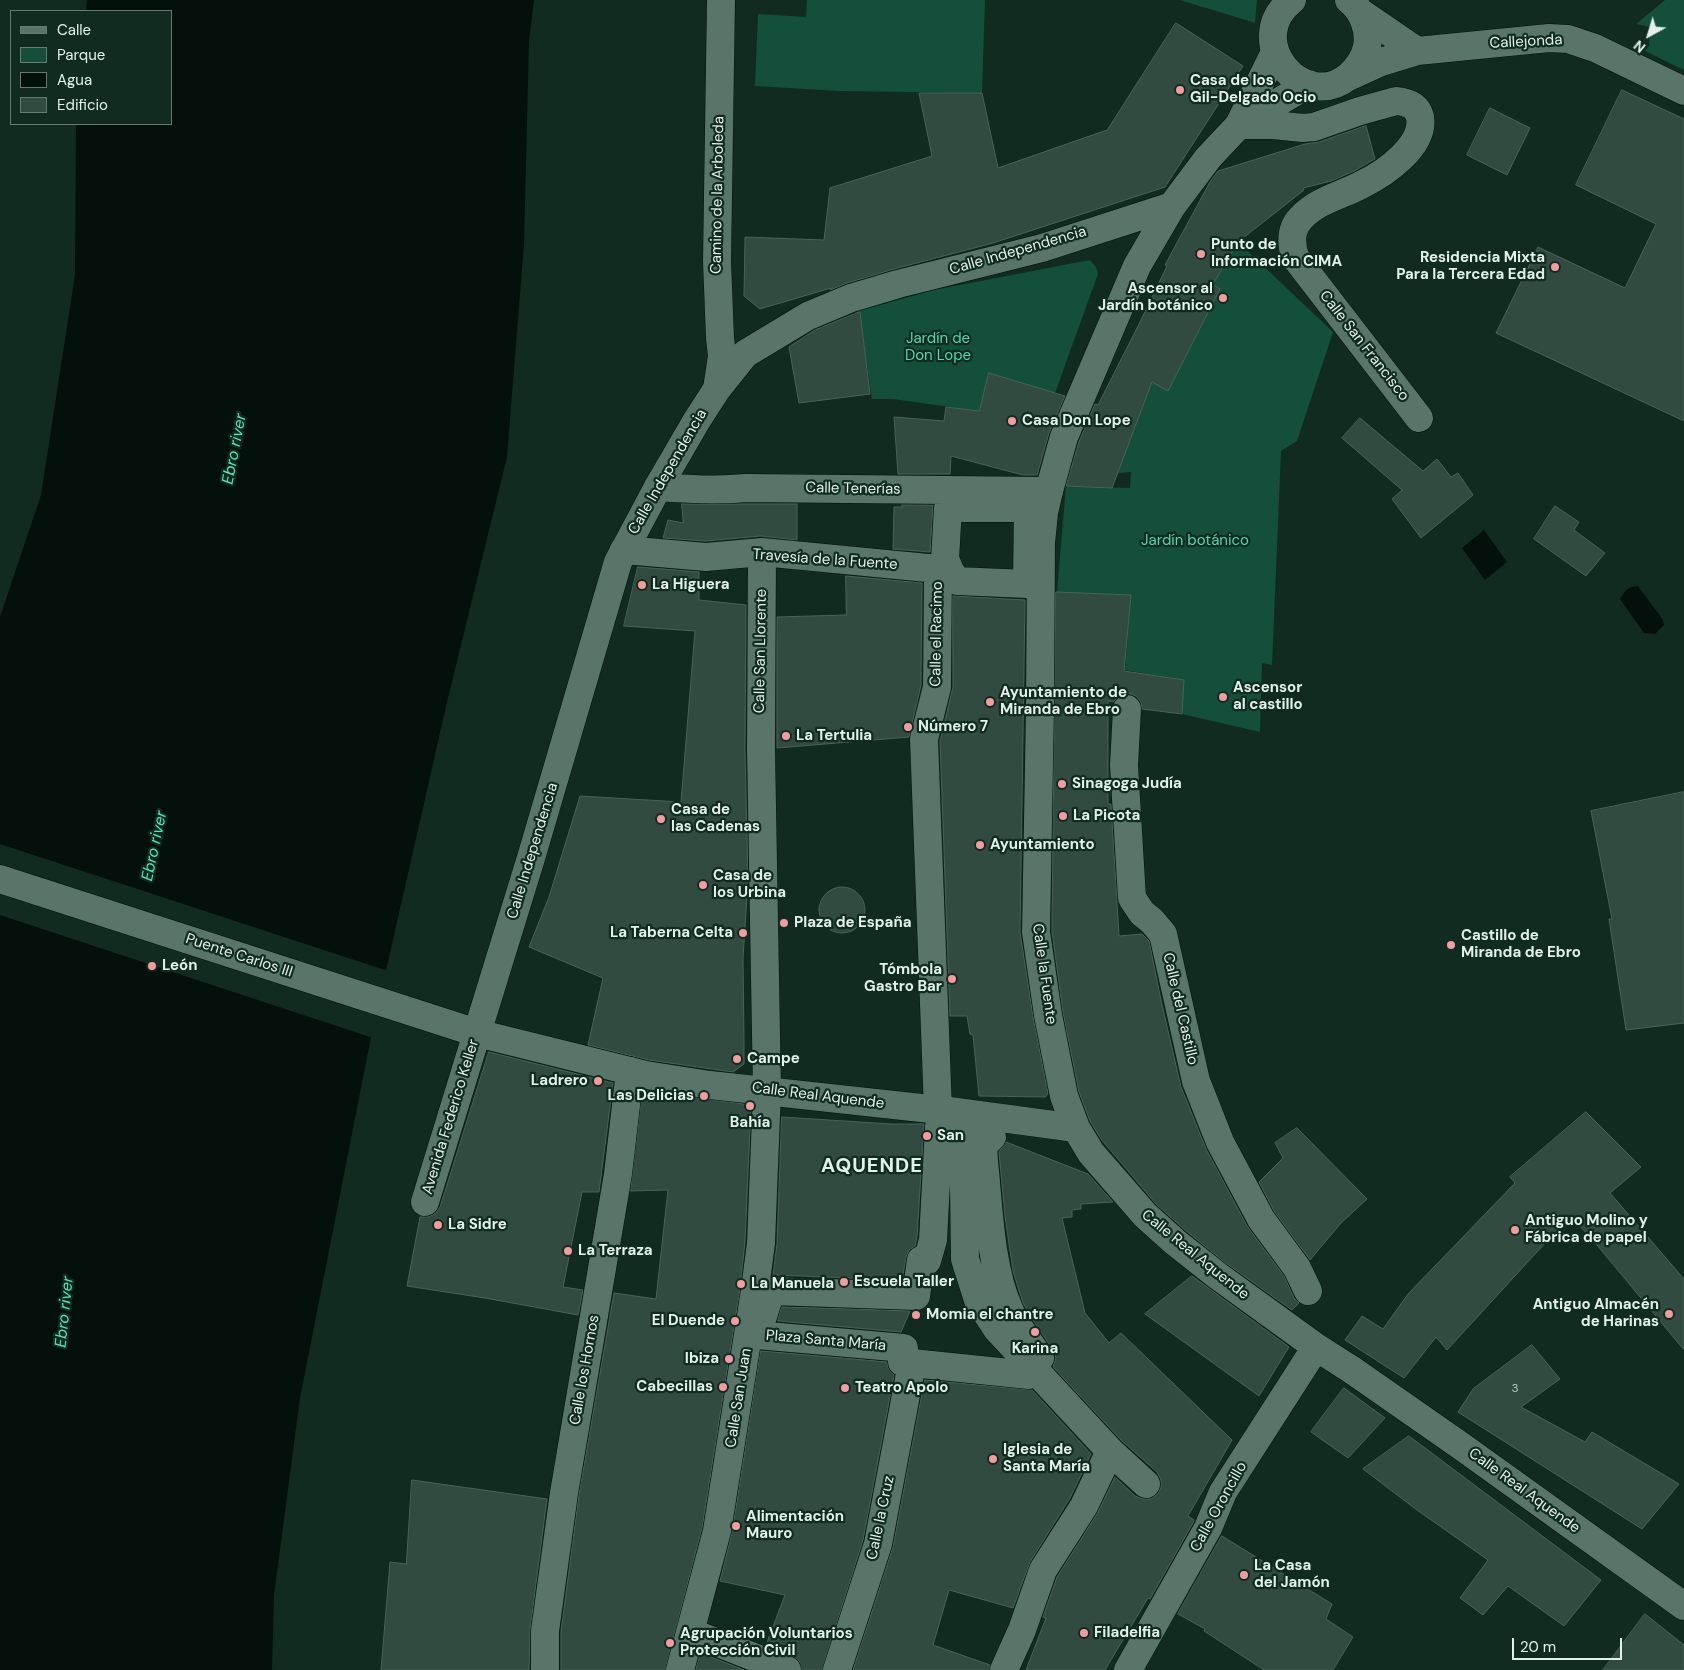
<!DOCTYPE html>
<meta charset="utf-8">
<style>
body{margin:0}
#map{position:relative;width:1684px;height:1670px;overflow:hidden;background:#112b21;font-family:"DM Sans",sans-serif}
canvas{display:block}
.legend{position:absolute;left:10px;top:10px;width:162px;height:115px;box-sizing:border-box;background:#112b21;border:1px solid #657a71;margin:0;padding:6px 9px;list-style:none;font-size:15px;color:#e2f1ea}
.legend li{display:flex;align-items:center;gap:10px;height:25px}
.legend b{width:25px;border:1px solid #657a71}
.north{position:absolute;left:1624px;top:10px;width:50px;height:50px;-webkit-text-stroke:4px #112b21;paint-order:stroke;rotate:219deg;font-size:14px;font-weight:700;line-height:20px;text-align:center;color:#e2f1ea}
.north::after{content:'';display:block;margin:auto;width:18px;height:22px;background:#e2f1ea;clip-path:polygon(50% 0,100% 100%,50% 72%,0 100%)}
.scale{position:absolute;left:1512px;top:1638px;width:110px;height:22px;box-sizing:border-box;border:2px solid #e2f1ea;border-top:0;padding-left:6px;font-size:15px;line-height:18px;white-space:nowrap;color:#e2f1ea;-webkit-text-stroke:4px #112b21;paint-order:stroke}
</style>
<div id="map">
<canvas width="1684" height="1670"></canvas>
<ul class="legend">
<li><b style="height:6px;background:#597469"></b>Calle</li>
<li><b style="height:14px;background:#144f3b"></b>Parque</li>
<li><b style="height:14px;background:#04100b"></b>Agua</li>
<li><b style="height:14px;background:#314b40"></b>Edificio</li>
</ul>
<div class="north">N</div>
<div class="scale">20 m</div>
</div>
<script>
const ctx = document.querySelector('canvas').getContext('2d');
ctx.lineJoin = 'round';
function paint(path, color) { ctx.fillStyle = color; ctx.fill(path, 'evenodd'); }
function trace(path, color, width, dash) { ctx.strokeStyle = color; ctx.lineWidth = width; ctx.lineCap = dash ? 'butt' : 'round'; ctx.setLineDash(dash || []); ctx.stroke(path); }
function drawText(font, color, halo, rows, align = 'center') {
  ctx.font = font + ' "DM Sans",sans-serif'; ctx.lineWidth = 4.5; ctx.setLineDash([]); ctx.textBaseline = 'middle'; ctx.strokeStyle = halo; ctx.fillStyle = color; for (const [text, x, y, turn = 0] of rows) {
    ctx.save(); ctx.translate(x, y); ctx.rotate((+turn || 0) * Math.PI / 180); ctx.textAlign = isNaN(turn) ? turn : align; if (halo) ctx.strokeText(text, 0, 0); ctx.fillText(text, 0, 0); ctx.restore();
  }
}
paint(new Path2D(`
 M807,0H985L982,93L839,91L755,86L758,14L806,17Z
 M1180,0H1257L1255,23L1249,21Z
 M1665,0H1684V70L1645,51L1649,46L1650,27L1636,24Z
 M1238,242L1333,332L1297,441L1281,451L1272,665L1262,663L1260,732L1182,714L1183,680L1125,670L1131,595L1057,592L1066,486L1130,488L1131,472L1118,473L1152,382L1168,391L1205,319L1210,289Z
 M1090,260L1096,267L1098,274L1055,393L989,373L979,411L893,399H872L859,311L934,290Z`), '#144f3b');
paint(new Path2D(`
 M87,0H534L529,41L524,244L507,457L447,702L372,1032L300,1398L274,1595L272,1670H0V617L41,495L75,275L76,124H171V11H86Z
 M1484,530L1507,562L1485,580L1462,548Z
 M1638,586L1663,620L1664,625L1655,634L1644,633L1620,599C1625,590 1628,587 1638,586Z`), '#04100b');
paint(new Path2D(`
 M0,844L388,971L373,1038L0,915Z`), '#112b21');
const building = new Path2D(`
 M1176,23L1243,66L1165,187L993,243L894,269L847,283L830,290L831,288L760,309L744,296L745,237L824,240L830,188L932,156L919,93H982L998,168L1107,130Z
 M1622,90L1684,119V421L1496,333L1538,247L1625,288L1656,224L1576,185Z
 M1490,108L1530,128L1507,175L1467,155Z
 M1366,126L1375,159L1354,171L1331,181L1303,188L1304,190L1238,242L1213,284L1220,289L1168,391L1152,382L1112,488L1066,486L1079,442L1095,404L1098,405L1138,326L1167,266L1165,265L1210,182L1218,171L1305,144L1319,142Z
 M860,312L870,394L799,403L789,347L815,330Z
 M989,373L1065,396L1049,433L1037,475H1023L951,456L950,474H898L894,417L944,421L946,407L979,411Z
 M1360,418L1423,471L1437,459L1451,477L1458,473L1473,495L1421,538L1392,499L1402,490L1342,438Z
 M682,504H797V540L761,536L706,541L663,538L668,520L683,523Z
 M902,505H933L930,552L893,549L894,507H902Z
 M1555,506L1579,522L1574,530L1605,553L1586,576L1534,539Z
 M638,567L699,572V600L746,605L745,750L748,881L743,958L744,1043V1064L733,1072L649,1060L588,1045L603,978L529,947L549,897L580,796L681,802L695,631L624,626Z
 M846,576L922,583L921,685L909,737L777,748V617L846,615Z
 M1056,592L1131,595L1124,671L1184,680L1182,714L1142,709L1141,702L1136,696L1128,693L1120,695L1113,702L1108,701V804H1111L1119,936L1142,934L1149,941L1162,1005L1181,1087L1206,1149L1247,1226L1284,1276L1294,1298L1299,1303L1292,1310L1227,1264L1185,1230L1156,1204L1101,1139L1090,1121L1079,1092L1063,1012L1052,931Z
 M953,596L1025,600L1020,932L1033,1017L1048,1094L1045,1097L979,1096L973,1035L970,1034L967,1016H950L940,741L953,687Z
 M1684,792V1023L1626,1030L1609,919H1612L1591,811Z
 M819 910a23 23 0 1 1 46 0a23 23 0 1 1-46 0Z
 M489,1052L613,1083L599,1192H582L563,1287L583,1290L578,1315L485,1298L407,1286L420,1217H429L436,1213L440,1207Z
 M643,1090L751,1105L745,1242L739,1295L702,1528L665,1670H561V1632L579,1495L614,1293L656,1299L668,1190L631,1191Z
 M1586,1112L1641,1167L1610,1193L1684,1279V1350L1592,1239L1574,1220L1547,1241L1447,1350L1436,1337L1404,1378L1345,1340L1362,1316L1383,1329L1408,1294L1515,1183L1510,1177Z
 M782,1117L891,1124H924L917,1237L915,1246L909,1250L906,1257L902,1280L773,1275L777,1244Z
 M1297,1128L1367,1199L1341,1223L1310,1260L1274,1211L1259,1182L1283,1158L1275,1143Z
 M1006,1142L1088,1174L1113,1202L1081,1204V1209L1072,1210V1217L1062,1218L1085,1313L1109,1343L1121,1333L1232,1440L1188,1516L1194,1520V1521L1150,1599L1148,1598L1105,1670H1026L1046,1618L1043,1617L1057,1577L1097,1514L1115,1477L1135,1496L1143,1499H1151L1158,1494L1161,1487V1480L1157,1472L1121,1440L1053,1367L1056,1358L1053,1350L1033,1320L1023,1303L1013,1271L1005,1216L999,1152Z
 M1192,1276L1289,1347L1259,1396L1145,1314Z
 M782,1307L910,1311L901,1332L778,1321Z
 M1532,1345L1560,1379L1521,1407L1585,1442L1592,1432L1679,1484L1642,1529L1458,1412L1473,1389Z
 M761,1351L887,1362L888,1368L894,1375L863,1540L822,1670H802L799,1661L793,1656L766,1645L785,1595L720,1581L732,1533Z
 M925,1380L1032,1390L1091,1454L1070,1498L1030,1562L1013,1608L949,1590L933,1645L990,1665L989,1670H853L893,1547Z
 M1344,1388L1385,1418L1348,1458L1311,1432Z
 M1409,1436L1601,1580L1564,1626L1508,1586L1483,1615L1460,1598L1488,1560L1417,1510L1363,1469Z
 M412,1480L547,1499L530,1629L529,1670H381L390,1562L406,1564Z
 M1222,1536L1332,1604L1326,1619L1353,1637L1333,1670H1264L1204,1631L1205,1629L1178,1614Z
 M1645,1614L1684,1645V1670H1603Z
 M701,1653L744,1670H696Z`);
paint(building, '#314b40');
trace(building, '#486357', 1);
const pedestrian = new Path2D(`
 M658,487C687,489 716,491 746,488L1049,491
 M948,508H1028L1027,584L957,581L950,571L945,559Z
 M624,550L706,557L762,552L938,569
 M1127,709L1124,765L1132,898L1142,913L1152,921L1163,934L1196,1081L1220,1142L1261,1219L1297,1268L1308,1291
 M938,1110L924,739L937,687L938,569L950,571
 M963,1114L965,1259L978,1300L997,1329L1110,1451L1146,1484
 M939,1127L962,1128L992,1137L983,1145L984,1161C989,1208 990,1266 1009,1309C1017,1327 1029,1342 1040,1358L1029,1375L902,1362L904,1348L757,1335L771,1291L916,1296L921,1260L927,1261L933,1240Z
 M425,1202L477,1033
 M690,1632L787,1670
 M545,1670V1631L564,1493L618,1174L630,1071
 M680,1670L717,1531L754,1297L761,1243L767,1091L761,750L762,552
 M837,1670L878,1544L912,1363
 M1004,1670L1022,1630L1043,1570L1084,1506L1110,1451`);
const minor = new Path2D(`
 M1292,0C1241,40 1303,114 1349,76C1358,68 1364,60 1367,47C1370,30 1363,11 1349,0
 M1360,12L1417,51
 M1275,52L1239,125L1208,158L1172,206L1137,266L1064,437L1049,491L1044,513L1041,543L1040,708L1036,932L1048,1015L1064,1096L1076,1128L1091,1153L1145,1215L1175,1242L1218,1276L1316,1347L1352,1370
 M1346,78L1381,62L1417,51L1549,38L1568,39L1595,48L1684,91
 M1239,125H1273L1303,128L1314,127L1360,111L1396,101C1407,102 1417,105 1420,117C1425,146 1384,174 1361,185C1340,196 1318,200 1301,218C1290,229 1291,243 1295,257L1419,418
 M1239,125L1309,84
 M717,389L722,356L720,338L717,261L721,0
 M0,879L477,1033L646,1075L710,1085L949,1111L1076,1128
 M477,1033L531,858L618,562L658,487L697,420L717,389L745,354L808,316L851,298L898,284L1042,248L1172,206
 M1128,1670L1208,1528L1223,1492L1316,1347`);
const tertiary = new Path2D(`
 M1352,1370L1461,1446L1684,1606`);
trace(pedestrian, '#00130b', 29);
trace(minor, '#00130b', 29);
trace(tertiary, '#00130b', 29);
trace(pedestrian, '#597469', 28);
trace(minor, '#597469', 28);
trace(tertiary, '#597469', 28);
for (const [x, y, r, color] of [
 [1180,90,5,"#f49b9f"],
 [1201,254,5,"#f49b9f"],
 [1555,267,5,"#f49b9f"],
 [1223,298,5,"#f49b9f"],
 [1012,421,5,"#f49b9f"],
 [642,585,5,"#f49b9f"],
 [1223,697,5,"#f49b9f"],
 [990,702,5,"#f49b9f"],
 [908,727,5,"#f49b9f"],
 [786,736,5,"#f49b9f"],
 [1062,784,5,"#f49b9f"],
 [1063,816,5,"#f49b9f"],
 [661,819,5,"#f49b9f"],
 [980,845,5,"#f49b9f"],
 [703,885,5,"#f49b9f"],
 [784,923,5,"#f49b9f"],
 [743,933,5,"#f49b9f"],
 [1451,945,5,"#f49b9f"],
 [152,966,5,"#f49b9f"],
 [952,979,5,"#f49b9f"],
 [737,1059,5,"#f49b9f"],
 [598,1081,5,"#f49b9f"],
 [704,1096,5,"#f49b9f"],
 [750,1106,5,"#f49b9f"],
 [927,1136,5,"#f49b9f"],
 [438,1225,5,"#f49b9f"],
 [1515,1230,5,"#f49b9f"],
 [568,1251,5,"#f49b9f"],
 [844,1282,5,"#f49b9f"],
 [741,1284,5,"#f49b9f"],
 [1669,1314,5,"#f49b9f"],
 [916,1315,5,"#f49b9f"],
 [735,1321,5,"#f49b9f"],
 [1035,1332,5,"#f49b9f"],
 [729,1359,5,"#f49b9f"],
 [723,1387,5,"#f49b9f"],
 [845,1388,5,"#f49b9f"],
 [993,1459,5,"#f49b9f"],
 [736,1526,5,"#f49b9f"],
 [1244,1575,5,"#f49b9f"],
 [1084,1633,5,"#f49b9f"],
 [670,1643,5,"#f49b9f"]
]) { const dot = new Path2D(); dot.arc(x, y, r, 0, 2 * Math.PI); ctx.fillStyle = color; ctx.fill(dot); trace(dot, '#112b21', 2); }
drawText('12px', '#b6c8c0', null, [
 ["3",1515,1389]
]);
drawText('15px', '#e2f1ea', '#112b21', [
 ["Callejonda",1526,42,-3],
 ["Camino de la Arboleda",718,195,-89],
 ["Calle Independencia",1018,251,-16],
 ["Calle San Francisco",1364,346,52],
 ["Calle Independencia",668,472,-60],
 ["Calle Tenerías",853,489,1],
 ["Travesía de la Fuente",825,560,4],
 ["Calle el Racimo",937,634,-89],
 ["Calle San Llorente",761,651,-89],
 ["Calle Independencia",533,851,-73],
 ["Puente Carlos III",239,956,18],
 ["Calle la Fuente",1044,974,82],
 ["Calle del Castillo",1180,1009,77],
 ["Calle Real Aquende",818,1096,7],
 ["Avenida Federico Keller",451,1117,-73],
 ["Calle Real Aquende",1195,1255,39],
 ["Plaza Santa María",826,1341,5],
 ["Calle los Hornos",585,1370,-80],
 ["Calle San Juan",739,1398,-81],
 ["Calle Real Aquende",1524,1491,36],
 ["Calle Oroncillo",1219,1507,-61],
 ["Calle la Cruz",881,1518,-78]
]);
drawText('bold 15px', '#e2f1ea', '#112b21', [
 ["Casa de los",1190,81],
 ["Gil-Delgado Ocio",1190,98],
 ["Punto de",1211,245],
 ["Información CIMA",1211,262],
 ["Residencia Mixta",1545,258,"right"],
 ["Para la Tercera Edad",1545,275,"right"],
 ["Ascensor al",1213,289,"right"],
 ["Jardín botánico",1213,306,"right"],
 ["Casa Don Lope",1022,421],
 ["La Higuera",652,585],
 ["Ascensor",1233,688],
 ["al castillo",1233,705],
 ["Ayuntamiento de",1000,693],
 ["Miranda de Ebro",1000,710],
 ["Número 7",918,727],
 ["La Tertulia",796,736],
 ["Sinagoga Judía",1072,784],
 ["Casa de",671,810],
 ["las Cadenas",671,827],
 ["La Picota",1073,816],
 ["Ayuntamiento",990,845],
 ["Casa de",713,876],
 ["los Urbina",713,893],
 ["Plaza de España",794,923],
 ["La Taberna Celta",733,933,"right"],
 ["Castillo de",1461,936],
 ["Miranda de Ebro",1461,953],
 ["León",162,966],
 ["Tómbola",942,970,"right"],
 ["Gastro Bar",942,987,"right"],
 ["Campe",747,1059],
 ["Ladrero",588,1081,"right"],
 ["Las Delicias",694,1096,"right"],
 ["Bahía",750,1123,"center"],
 ["San",937,1136],
 ["Antiguo Molino y",1525,1221],
 ["Fábrica de papel",1525,1238],
 ["La Sidre",448,1225],
 ["La Terraza",578,1251],
 ["Escuela Taller",854,1282],
 ["La Manuela",751,1284],
 ["Antiguo Almacén",1659,1305,"right"],
 ["de Harinas",1659,1322,"right"],
 ["Momia el chantre",926,1315],
 ["El Duende",725,1321,"right"],
 ["Karina",1035,1349,"center"],
 ["Ibiza",719,1359,"right"],
 ["Cabecillas",713,1387,"right"],
 ["Teatro Apolo",855,1388],
 ["Iglesia de",1003,1450],
 ["Santa María",1003,1467],
 ["Alimentación",746,1517],
 ["Mauro",746,1534],
 ["La Casa",1254,1566],
 ["del Jamón",1254,1583],
 ["Filadelfia",1094,1633],
 ["Agrupación Voluntarios",680,1634],
 ["Protección Civil",680,1651]
], 'left');
drawText('15px', '#4adcab', '#112b21', [
 ["Jardín de",938,339],
 ["Don Lope",938,356],
 ["Jardín botánico",1195,541]
]);
drawText('italic 16px', '#56e5b4', '#112b21', [
 ["Ebro river",235,449,-79],
 ["Ebro river",155,846,-78],
 ["Ebro river",65,1312,-84]
]);
ctx.letterSpacing = '1px';
drawText('bold 20px', '#e2f1ea', '#112b21', [
 ["AQUENDE",872,1167]
]);
ctx.letterSpacing = '0px';
</script>
